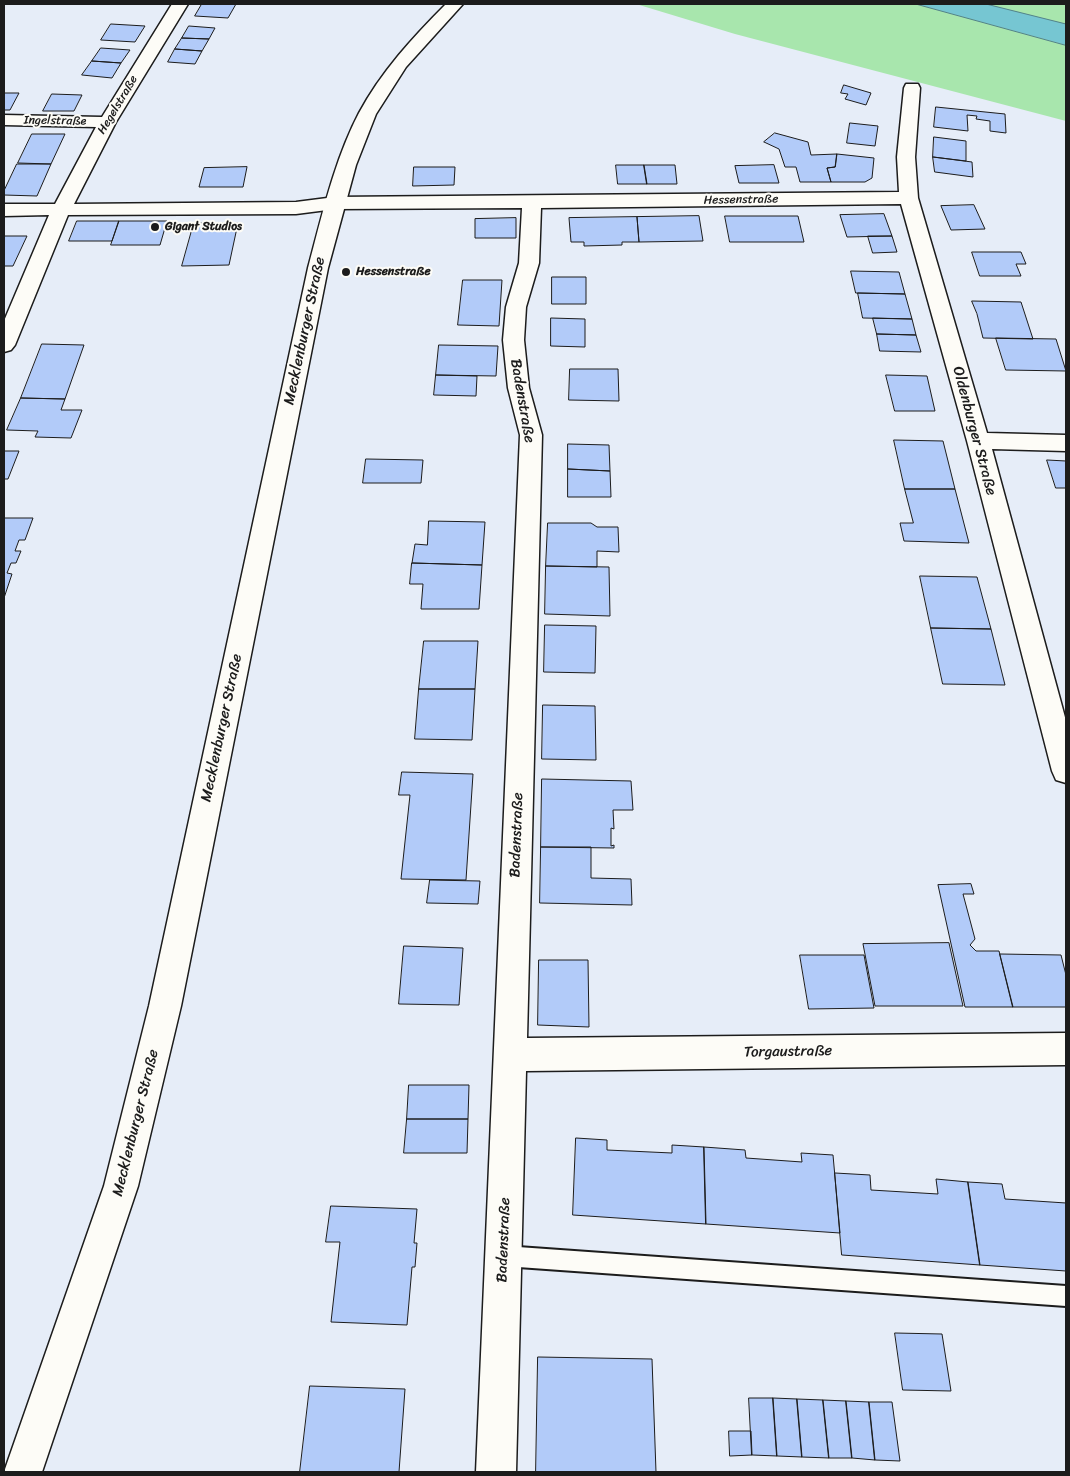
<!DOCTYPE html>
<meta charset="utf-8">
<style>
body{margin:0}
#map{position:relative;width:1070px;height:1476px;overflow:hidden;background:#e6edf8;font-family:Sriracha,sans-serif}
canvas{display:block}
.frame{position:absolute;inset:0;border:5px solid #1c1c1c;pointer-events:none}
</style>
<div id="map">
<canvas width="1070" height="1476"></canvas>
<div class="frame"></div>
</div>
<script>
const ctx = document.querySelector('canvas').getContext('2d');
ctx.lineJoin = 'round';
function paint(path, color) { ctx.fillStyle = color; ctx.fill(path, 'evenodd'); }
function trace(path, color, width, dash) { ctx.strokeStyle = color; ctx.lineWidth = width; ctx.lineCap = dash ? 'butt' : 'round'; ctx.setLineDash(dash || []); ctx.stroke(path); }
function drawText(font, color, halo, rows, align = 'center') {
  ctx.font = font + ' Sriracha,sans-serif'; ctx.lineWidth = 4; ctx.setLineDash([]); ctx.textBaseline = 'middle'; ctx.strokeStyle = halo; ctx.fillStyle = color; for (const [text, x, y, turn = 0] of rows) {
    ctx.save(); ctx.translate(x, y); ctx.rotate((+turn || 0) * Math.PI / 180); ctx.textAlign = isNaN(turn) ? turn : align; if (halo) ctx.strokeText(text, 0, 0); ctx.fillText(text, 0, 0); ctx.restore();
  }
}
paint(new Path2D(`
 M636,4H1066V121L735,34Z`), '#a8e6ad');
const water = new Path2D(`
 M916,4H986L1066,24V45Z`);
paint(water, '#76c6d2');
trace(water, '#528289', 1);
const building = new Path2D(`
 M202,4H236L228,18L195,16Z
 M111,24L145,26L135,42L101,40Z
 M189,26L215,28L209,39L182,38Z
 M182,38L209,39L202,51L175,49Z
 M101,48L130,50L121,63L92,61Z
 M175,49L202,51L195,64L168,62Z
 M92,61L121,63L112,78L82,75Z
 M844,85L871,93L866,105L845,99L848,94L841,93Z
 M4,93H19L10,110H4Z
 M52,94L82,95L74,111H43Z
 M936,107L1005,114L1006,133L990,131V121L976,119L977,116L967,115L968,131L934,127Z
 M850,123L878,126L875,146L847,143Z
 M775,133L808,142L811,155L837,154L835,167L827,168L831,182H800L796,167H785L779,149L764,142Z
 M32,134H65L51,164L18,163Z
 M934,137L966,141V161L933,157Z
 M837,154L874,158L872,178L865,182H831L827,168L835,167Z
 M933,157L972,162L973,177L935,172Z
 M17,164H51L37,196L4,195V191Z
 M616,165H644L647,184H618Z
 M644,165H675L677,184H647Z
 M774,165L779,183H739L735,166Z
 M247,167L243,187H199L204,168Z
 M414,167H455L454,185L413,186Z
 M974,205L985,229L951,230L941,206Z
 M884,214L892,236L847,237L840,215Z
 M699,216L703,241L639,242L637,217Z
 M725,216H798L804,242H730Z
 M637,217L639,242H622V245L584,246V242H571L569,218Z
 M516,218V238H475V219Z
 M77,221H119L112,241H69Z
 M119,221H167L160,245H111Z
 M194,223H238L229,265L182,266Z
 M4,236H27L13,266H4Z
 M868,236H892L897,252L873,253Z
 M972,252H1021L1026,264H1016L1021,276H980Z
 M851,271L899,272L905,294L856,293Z
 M552,277H586V304H552Z
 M463,280H502L499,326L458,325Z
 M858,293L905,294L912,319L863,318Z
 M972,301L1021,302L1033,339L983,338L977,314Z
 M551,318L585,319V347L551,346Z
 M873,318L912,319L916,335L877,334Z
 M877,334L916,335L921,352L880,351Z
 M996,338L1056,339L1066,371L1006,370Z
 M42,344L84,345L65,399L21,398Z
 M439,345L498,346L496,376L436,375Z
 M570,369H618L619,401L569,400Z
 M436,375L477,376L476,396L434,395Z
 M886,375L927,376L935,411H895Z
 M21,398L65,399L61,410H82L71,438L35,437L38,431L7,430Z
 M894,440L943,441L955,489H905Z
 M568,444L609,445L610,471L568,469Z
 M4,451H19L8,479H4Z
 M366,459L423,460L421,483H363Z
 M1047,460L1066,461V488H1056Z
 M568,469L610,471L611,497H568Z
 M905,489H955L969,543L904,541L900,523H913Z
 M4,518H33L25,540H19L15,551H21L16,563H11L7,573L12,574L4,598Z
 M429,521L485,522L482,565L412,563L415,544L427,545Z
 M548,523H591L597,527H618L619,552L597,551V567L546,566Z
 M412,563L482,565L479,609H421L423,584H410Z
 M546,566L609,567L610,616L545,614Z
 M920,576L977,577L991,629L931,628Z
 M545,625L596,626L595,673L544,672Z
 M931,628L991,629L1005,685L943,684Z
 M424,641H478L475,689H419Z
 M419,689H475L472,740L415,739Z
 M543,705L595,706L596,760L542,759Z
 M402,772L473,774L466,880L401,879L410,795H399Z
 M542,779L631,781L633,810H613L614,829L611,828V846L614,845V848L541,847Z
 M541,847H591V878L631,879L632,905L540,903Z
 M430,880L480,881L478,904L427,903Z
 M971,884L974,894H963L975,939L970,945L976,951H999L1013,1007H965L938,885Z
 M949,943L963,1006H875L863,944Z
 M404,946L463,948L459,1005L399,1004Z
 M1000,954L1061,955L1066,975V1007H1013Z
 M800,955H864L874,1008L809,1009Z
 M539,960H588L589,1027L538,1025Z
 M409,1085H469L468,1119H407Z
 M407,1119H468L467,1153H404Z
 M576,1138L607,1140V1150L672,1153V1145L704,1147L706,1224L573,1215Z
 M704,1147L745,1150L746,1158L802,1162L801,1153L833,1155L840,1233L706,1224Z
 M835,1173L870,1175L871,1190L938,1194L936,1179L968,1182L980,1265L842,1255Z
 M968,1182L1002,1184L1005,1199L1066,1203V1271L980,1265Z
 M331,1206L417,1209L414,1243H417L415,1267H412L407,1325L331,1322L340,1242H326Z
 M895,1333L942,1334L951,1391L903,1390Z
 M538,1357L652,1359L656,1472H536Z
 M310,1386L405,1389L399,1472H300Z
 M749,1398H773L777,1456L752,1455Z
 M773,1398L797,1399L802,1457L777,1456Z
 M797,1399L823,1400L829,1458L802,1457Z
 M823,1400L846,1401L852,1458H829Z
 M846,1401L869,1402L875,1460L852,1458Z
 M869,1402H892L900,1461L875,1460Z
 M729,1431H751L752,1455L730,1456Z`);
paint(building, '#b2cbf9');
trace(building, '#1c1c1c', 1);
const service = new Path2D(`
 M504,1246L1066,1286V1306L504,1266L497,1263L494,1256L497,1249Z`);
const minor = new Path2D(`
 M172,4H188L116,122L74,204L296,202L335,197L899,192L897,157L904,88L906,84H918L920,88L915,157L918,198L987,433L1066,435V451L992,449L1066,721V783L1056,780L1052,771L967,441L901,204L541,208L539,263L526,307L524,340L529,388L542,435L527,1038L1066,1033V1065L526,1071L516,1472H476L520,435L508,388L503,340L506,307L519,263L522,208L335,209L296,214L68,215L15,345L11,350L4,352V321L49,215L4,216V204H55L96,127L4,125V115L102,117Z`);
const tertiary = new Path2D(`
 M446,4H463L406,67L376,114L356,165L328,268L181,1006L138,1186L42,1472H4L104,1186L149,1006L308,268C322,216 334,161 359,113C381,72 413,37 446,4Z`);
trace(service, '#1c1c1c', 4);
trace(minor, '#1c1c1c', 3);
trace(tertiary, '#1c1c1c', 3);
paint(service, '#fdfcf7');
paint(minor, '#fdfcf7');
paint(tertiary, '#fdfcf7');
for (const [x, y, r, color] of [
 [155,227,5,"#1c1c1c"],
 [346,272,5,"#1c1c1c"]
]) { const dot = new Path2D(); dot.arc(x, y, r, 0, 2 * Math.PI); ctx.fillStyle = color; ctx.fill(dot); trace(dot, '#fdfcf7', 2); }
drawText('12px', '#1c1c1c', '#fdfcf7', [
 ["Hegelstraße",118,105,-59],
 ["Ingelstraße",55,121,1],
 ["Hessenstraße",741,200,-1]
]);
drawText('bold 12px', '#1c1c1c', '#fdfcf7', [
 ["Gigant Studios",165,227],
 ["Hessenstraße",356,272]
], 'left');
drawText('15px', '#1c1c1c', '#fdfcf7', [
 ["Mecklenburger Straße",305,331,-78],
 ["Badenstraße",522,401,80],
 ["Oldenburger Straße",974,431,75],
 ["Mecklenburger Straße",222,728,-78],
 ["Badenstraße",517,835,-88],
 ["Torgaustraße",788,1052,-1],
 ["Mecklenburger Straße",136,1123,-76],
 ["Badenstraße",504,1240,-88]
]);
</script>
